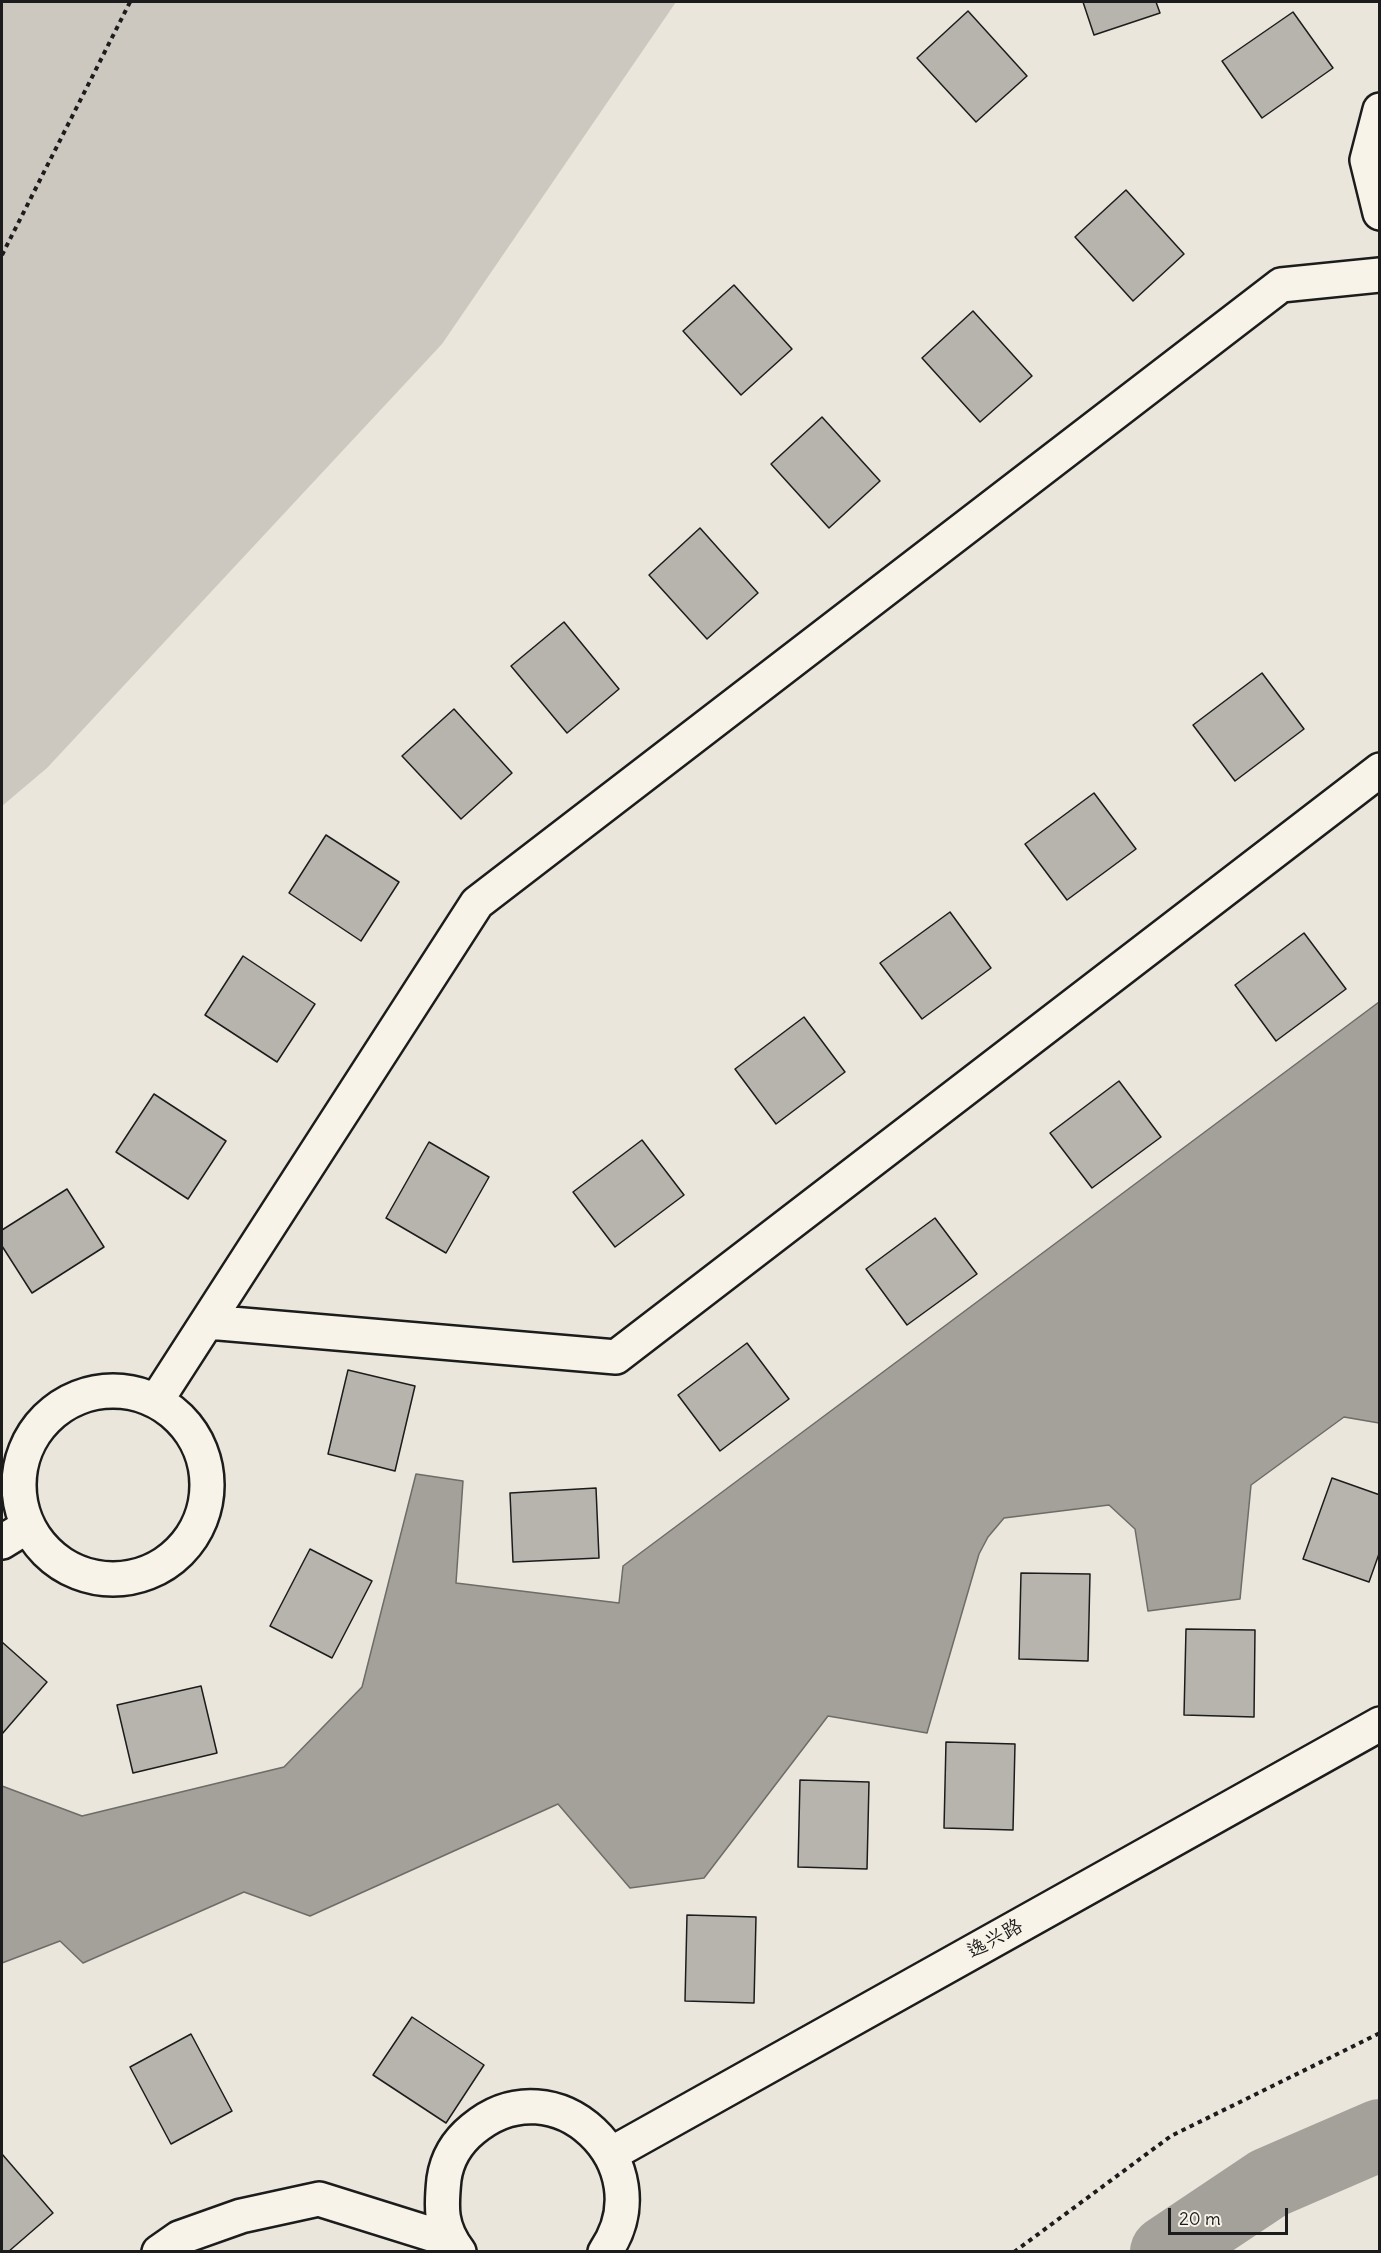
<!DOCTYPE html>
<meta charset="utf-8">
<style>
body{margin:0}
#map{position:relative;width:1381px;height:2253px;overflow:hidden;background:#eae6dc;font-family:Delius,sans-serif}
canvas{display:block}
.frame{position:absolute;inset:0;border:3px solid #1c1c1c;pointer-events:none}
.scale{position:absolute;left:1168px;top:2208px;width:120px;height:27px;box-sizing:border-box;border:3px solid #1c1c1c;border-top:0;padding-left:8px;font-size:18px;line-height:21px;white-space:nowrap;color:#1c1c1c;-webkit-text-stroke:4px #f7f3e8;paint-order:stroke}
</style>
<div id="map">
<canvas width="1381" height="2253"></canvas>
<div class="frame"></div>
<div class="scale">20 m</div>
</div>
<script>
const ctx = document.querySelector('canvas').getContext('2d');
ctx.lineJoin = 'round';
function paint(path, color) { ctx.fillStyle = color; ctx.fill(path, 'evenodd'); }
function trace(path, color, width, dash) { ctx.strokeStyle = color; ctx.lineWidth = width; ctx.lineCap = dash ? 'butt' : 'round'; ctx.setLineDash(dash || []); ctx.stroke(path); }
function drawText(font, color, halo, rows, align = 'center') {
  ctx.font = font + ' Delius,"LXGW WenKai TC",sans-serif'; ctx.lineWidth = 6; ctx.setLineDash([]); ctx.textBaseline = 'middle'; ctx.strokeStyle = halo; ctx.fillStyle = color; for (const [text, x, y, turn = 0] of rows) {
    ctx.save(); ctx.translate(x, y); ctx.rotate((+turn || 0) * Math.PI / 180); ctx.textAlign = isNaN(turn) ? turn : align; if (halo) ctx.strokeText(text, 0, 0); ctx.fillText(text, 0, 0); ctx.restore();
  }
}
paint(new Path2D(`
 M2,2H676L442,344L47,768L2,806Z`), '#ccc8c0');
const water = new Path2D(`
 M1379,1002V1423L1344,1417L1251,1485L1240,1599L1148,1611L1135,1529L1109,1505L1004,1518L988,1537L979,1554L927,1733L828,1716L704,1878L630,1888L558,1804L310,1916L244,1892L83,1963L60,1941L2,1963V1786L82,1816L284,1767L362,1687L416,1474L463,1481L456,1583L619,1603L623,1566Z`);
paint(water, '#a3a19a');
trace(water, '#6d6c68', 1.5);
trace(new Path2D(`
 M1166,2252L1269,2183L1380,2135`), '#a3a19a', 72);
const building = new Path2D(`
 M1083,2H1156L1160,13L1094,35Z
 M968,11L1027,76L976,122L917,58Z
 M1293,12L1333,68L1262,118L1222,61Z
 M1126,190L1184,254L1133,301L1075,237Z
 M734,285L792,349L741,395L683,331Z
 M973,311L1032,376L980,422L922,358Z
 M822,417L880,481L829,528L771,464Z
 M700,528L758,593L707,639L649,575Z
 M564,622L619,689L567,733L511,666Z
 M1262,673L1304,729L1235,781L1193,725Z
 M454,709L512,773L461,819L402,756Z
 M1094,793L1136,849L1067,900L1025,844Z
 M326,835L399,882L361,941L289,893Z
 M950,912L991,968L922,1019L880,963Z
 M1304,933L1346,989L1276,1041L1235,985Z
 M243,956L315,1004L277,1062L205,1015Z
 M804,1017L845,1072L776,1124L735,1069Z
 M1119,1081L1161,1137L1092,1188L1050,1133Z
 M154,1094L226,1141L188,1199L116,1152Z
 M642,1140L684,1195L615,1247L573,1192Z
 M429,1142L489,1177L446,1253L386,1218Z
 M67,1189L104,1247L32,1293L2,1246V1230Z
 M935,1218L977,1274L907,1325L866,1269Z
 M747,1343L789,1399L720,1451L678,1395Z
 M348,1370L415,1386L395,1471L328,1454Z
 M1332,1478L1380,1495V1551L1369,1582L1303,1559Z
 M596,1488L599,1558L513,1562L510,1493Z
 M310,1549L372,1581L332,1658L270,1626Z
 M1021,1573L1090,1574L1088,1661L1019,1659Z
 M1186,1629L1255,1630L1254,1717L1184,1715Z
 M2,1642L47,1682L2,1734Z
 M201,1686L217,1753L133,1773L117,1705Z
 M946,1742L1015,1744L1013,1830L944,1828Z
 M800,1780L869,1782L867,1869L798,1867Z
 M687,1915L756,1917L754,2003L685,2001Z
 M412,2017L484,2065L446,2123L373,2075Z
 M191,2034L232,2111L171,2144L130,2067Z
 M2,2154L53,2213L8,2252H2Z`);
paint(building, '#b6b4ac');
trace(building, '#1c1c1c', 1.5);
const minor = new Path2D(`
 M1380,110L1367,160L1380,213
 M208,1322L616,1357L1380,770
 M19 1485a94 94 0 1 1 188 0a94 94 0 1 1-188 0Z
 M156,1401L477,903L1281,285L1380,275
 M2,1542L28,1526
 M611,2154L1380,1724
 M159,2252L179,2238L241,2216L319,2199L450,2240
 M459,2252C440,2227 441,2208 444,2179C447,2158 457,2142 473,2129C555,2060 665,2165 605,2252`);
trace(minor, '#1c1c1c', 38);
trace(new Path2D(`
 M2,255L130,2
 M1014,2252L1171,2136L1380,2033`), '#1c1c1c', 4, [4.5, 4.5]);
trace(minor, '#f7f3e8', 33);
drawText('20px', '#1c1c1c', '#f7f3e8', [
 ["逸兴路",995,1939,-29]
]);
</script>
